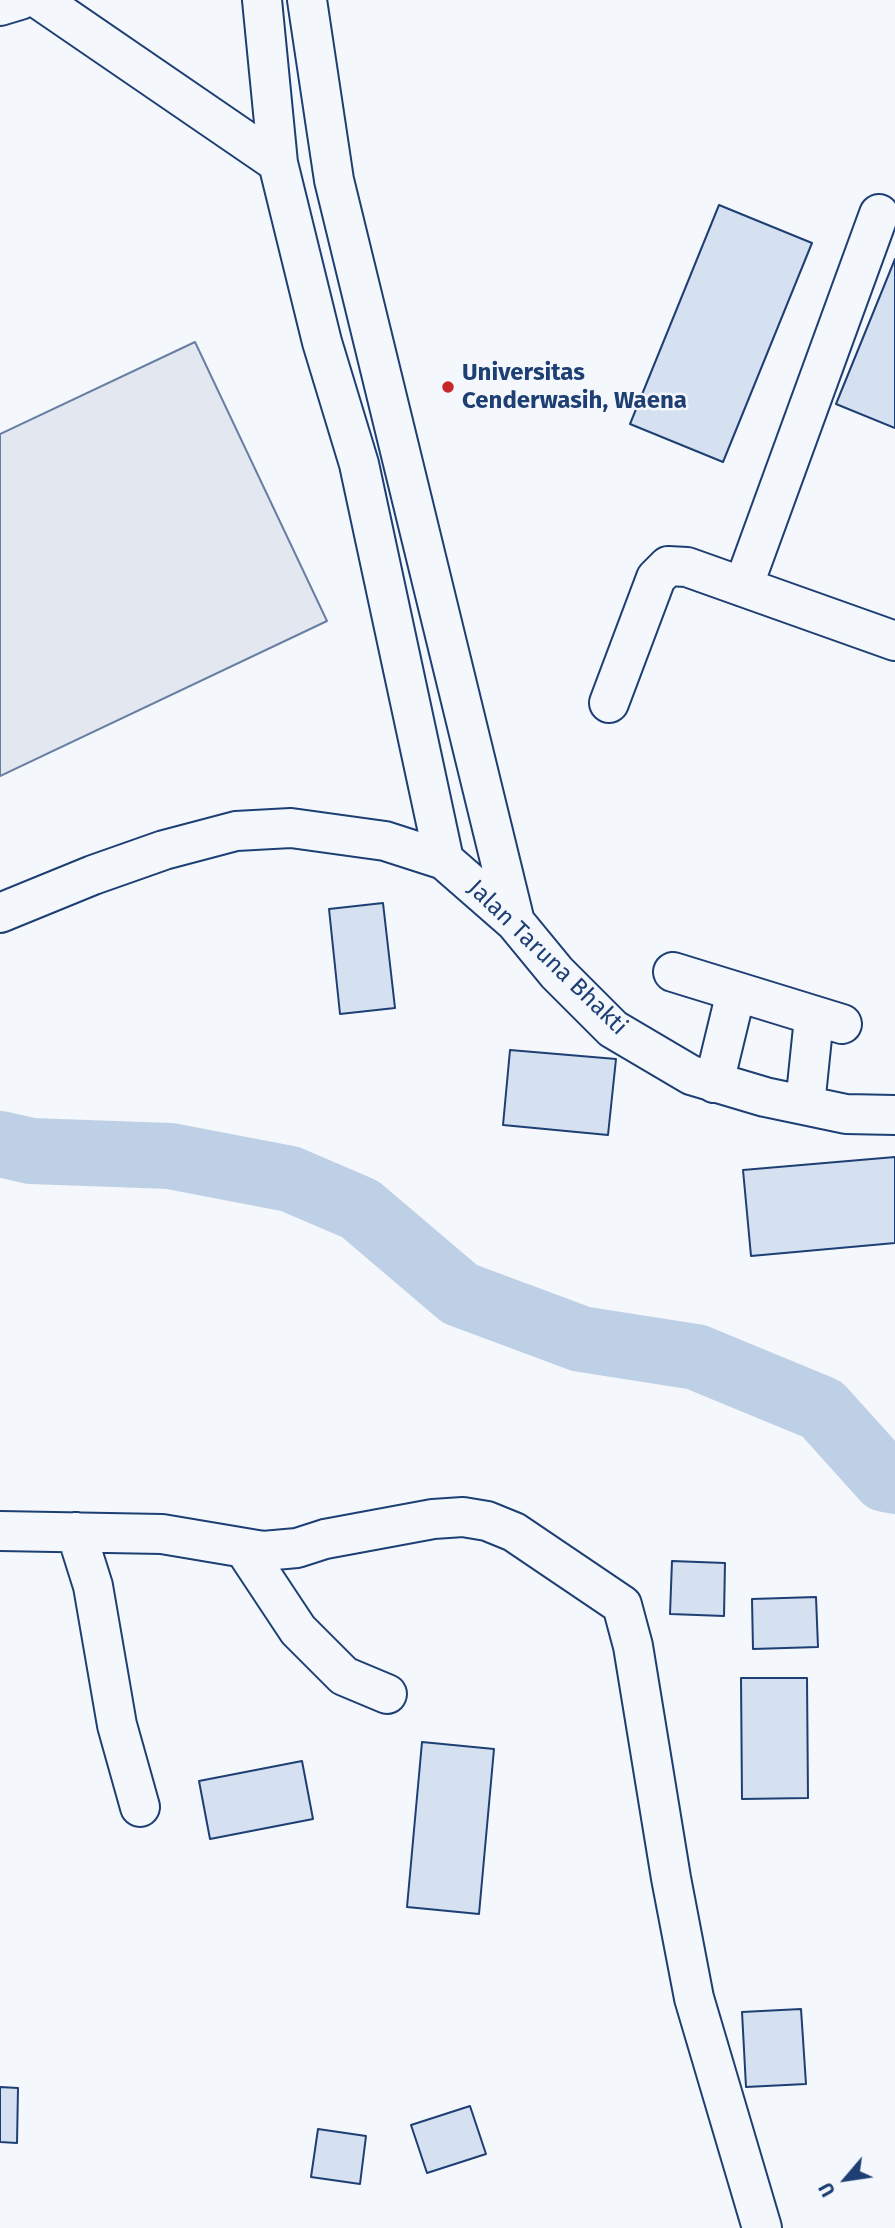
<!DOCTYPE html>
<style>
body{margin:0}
#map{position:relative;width:895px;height:2228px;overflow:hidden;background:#f4f7fb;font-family:"Fira Sans",sans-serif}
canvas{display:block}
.north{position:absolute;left:811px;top:2144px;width:70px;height:70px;-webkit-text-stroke:5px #f4f7fb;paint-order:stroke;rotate:241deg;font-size:19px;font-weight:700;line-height:28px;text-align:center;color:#1d3f73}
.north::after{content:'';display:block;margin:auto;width:24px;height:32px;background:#1d3f73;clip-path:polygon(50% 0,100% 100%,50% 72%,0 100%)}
</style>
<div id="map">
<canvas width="895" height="2228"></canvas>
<div class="north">U</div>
</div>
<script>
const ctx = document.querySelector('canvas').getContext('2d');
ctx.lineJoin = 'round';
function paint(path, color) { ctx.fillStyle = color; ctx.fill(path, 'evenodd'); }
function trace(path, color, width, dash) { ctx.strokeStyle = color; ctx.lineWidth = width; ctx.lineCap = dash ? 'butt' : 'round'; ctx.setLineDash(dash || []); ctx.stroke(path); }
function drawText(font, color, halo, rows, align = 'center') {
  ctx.font = font + ' "Fira Sans",sans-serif'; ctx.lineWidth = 5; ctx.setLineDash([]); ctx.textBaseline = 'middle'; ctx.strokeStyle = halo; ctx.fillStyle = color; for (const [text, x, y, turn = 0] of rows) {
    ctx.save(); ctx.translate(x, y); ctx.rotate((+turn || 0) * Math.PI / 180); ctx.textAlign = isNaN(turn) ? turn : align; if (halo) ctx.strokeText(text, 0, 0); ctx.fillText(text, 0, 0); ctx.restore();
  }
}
const parking = new Path2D(`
 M195,342L327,621L0,776V434Z`);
paint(parking, '#e3e8f0');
trace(parking, '#687fa3', 2);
trace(new Path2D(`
 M0,1144L31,1151L170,1156L290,1179L360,1209L460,1294L581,1339L696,1357L822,1409L885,1479L895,1481`), '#bed0e5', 66);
const building = new Path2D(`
 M719,205L812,243L723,462L630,424Z
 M895,259V428L836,404Z
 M383,903L395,1008L340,1014L329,909Z
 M510,1050L616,1059L608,1135L503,1125Z
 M895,1157V1243L751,1256L743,1170Z
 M672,1561L725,1563L724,1616L670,1614Z
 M816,1597L818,1647L753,1649L752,1599Z
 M741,1678H807L808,1798L742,1799Z
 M422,1742L494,1749L479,1914L407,1907Z
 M302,1761L313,1819L210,1839L199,1781Z
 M801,2009L806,2084L746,2087L742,2012Z
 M0,2087L18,2088L17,2143L0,2142Z
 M470,2106L486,2154L427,2173L411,2125Z
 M318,2129L366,2136L360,2184L311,2177Z`);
paint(building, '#d5e0f0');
trace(building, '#1d3f73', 2);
const minor = new Path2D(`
 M40,0L278,163
 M262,0L278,163L322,342L359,464L444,860
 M307,0L334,180L515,922
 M0,6L20,0
 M743,587L879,214
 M609,703L656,578L668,566L687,567L895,641
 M0,913L93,875L164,850L236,831L291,828L385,841L444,860L515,922L557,973L613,1029L691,1075L765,1097L846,1114L895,1115
 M673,972L842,1024
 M714,1083L736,992
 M805,1105L814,1018
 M0,1531L162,1534L263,1551L297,1548L325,1539L433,1519L463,1517L487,1521L514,1532L622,1605L633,1646L671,1878L694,1998L762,2228
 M76,1532L93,1586L117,1725L140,1807
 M245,1550L298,1630L344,1676L387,1694`);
trace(minor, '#1d3f73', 42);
trace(minor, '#f4f7fb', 38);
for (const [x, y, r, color] of [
 [448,387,7,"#c62828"]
]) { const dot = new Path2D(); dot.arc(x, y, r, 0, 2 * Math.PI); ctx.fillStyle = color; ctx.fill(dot); trace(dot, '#f4f7fb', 2.5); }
drawText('bold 24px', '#1d3f73', '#f4f7fb', [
 ["Universitas",462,373],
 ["Cenderwasih, Waena",462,401]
], 'left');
drawText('24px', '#1d3f73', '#f4f7fb', [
 ["Jalan Taruna Bhakti",547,958,44]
]);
</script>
